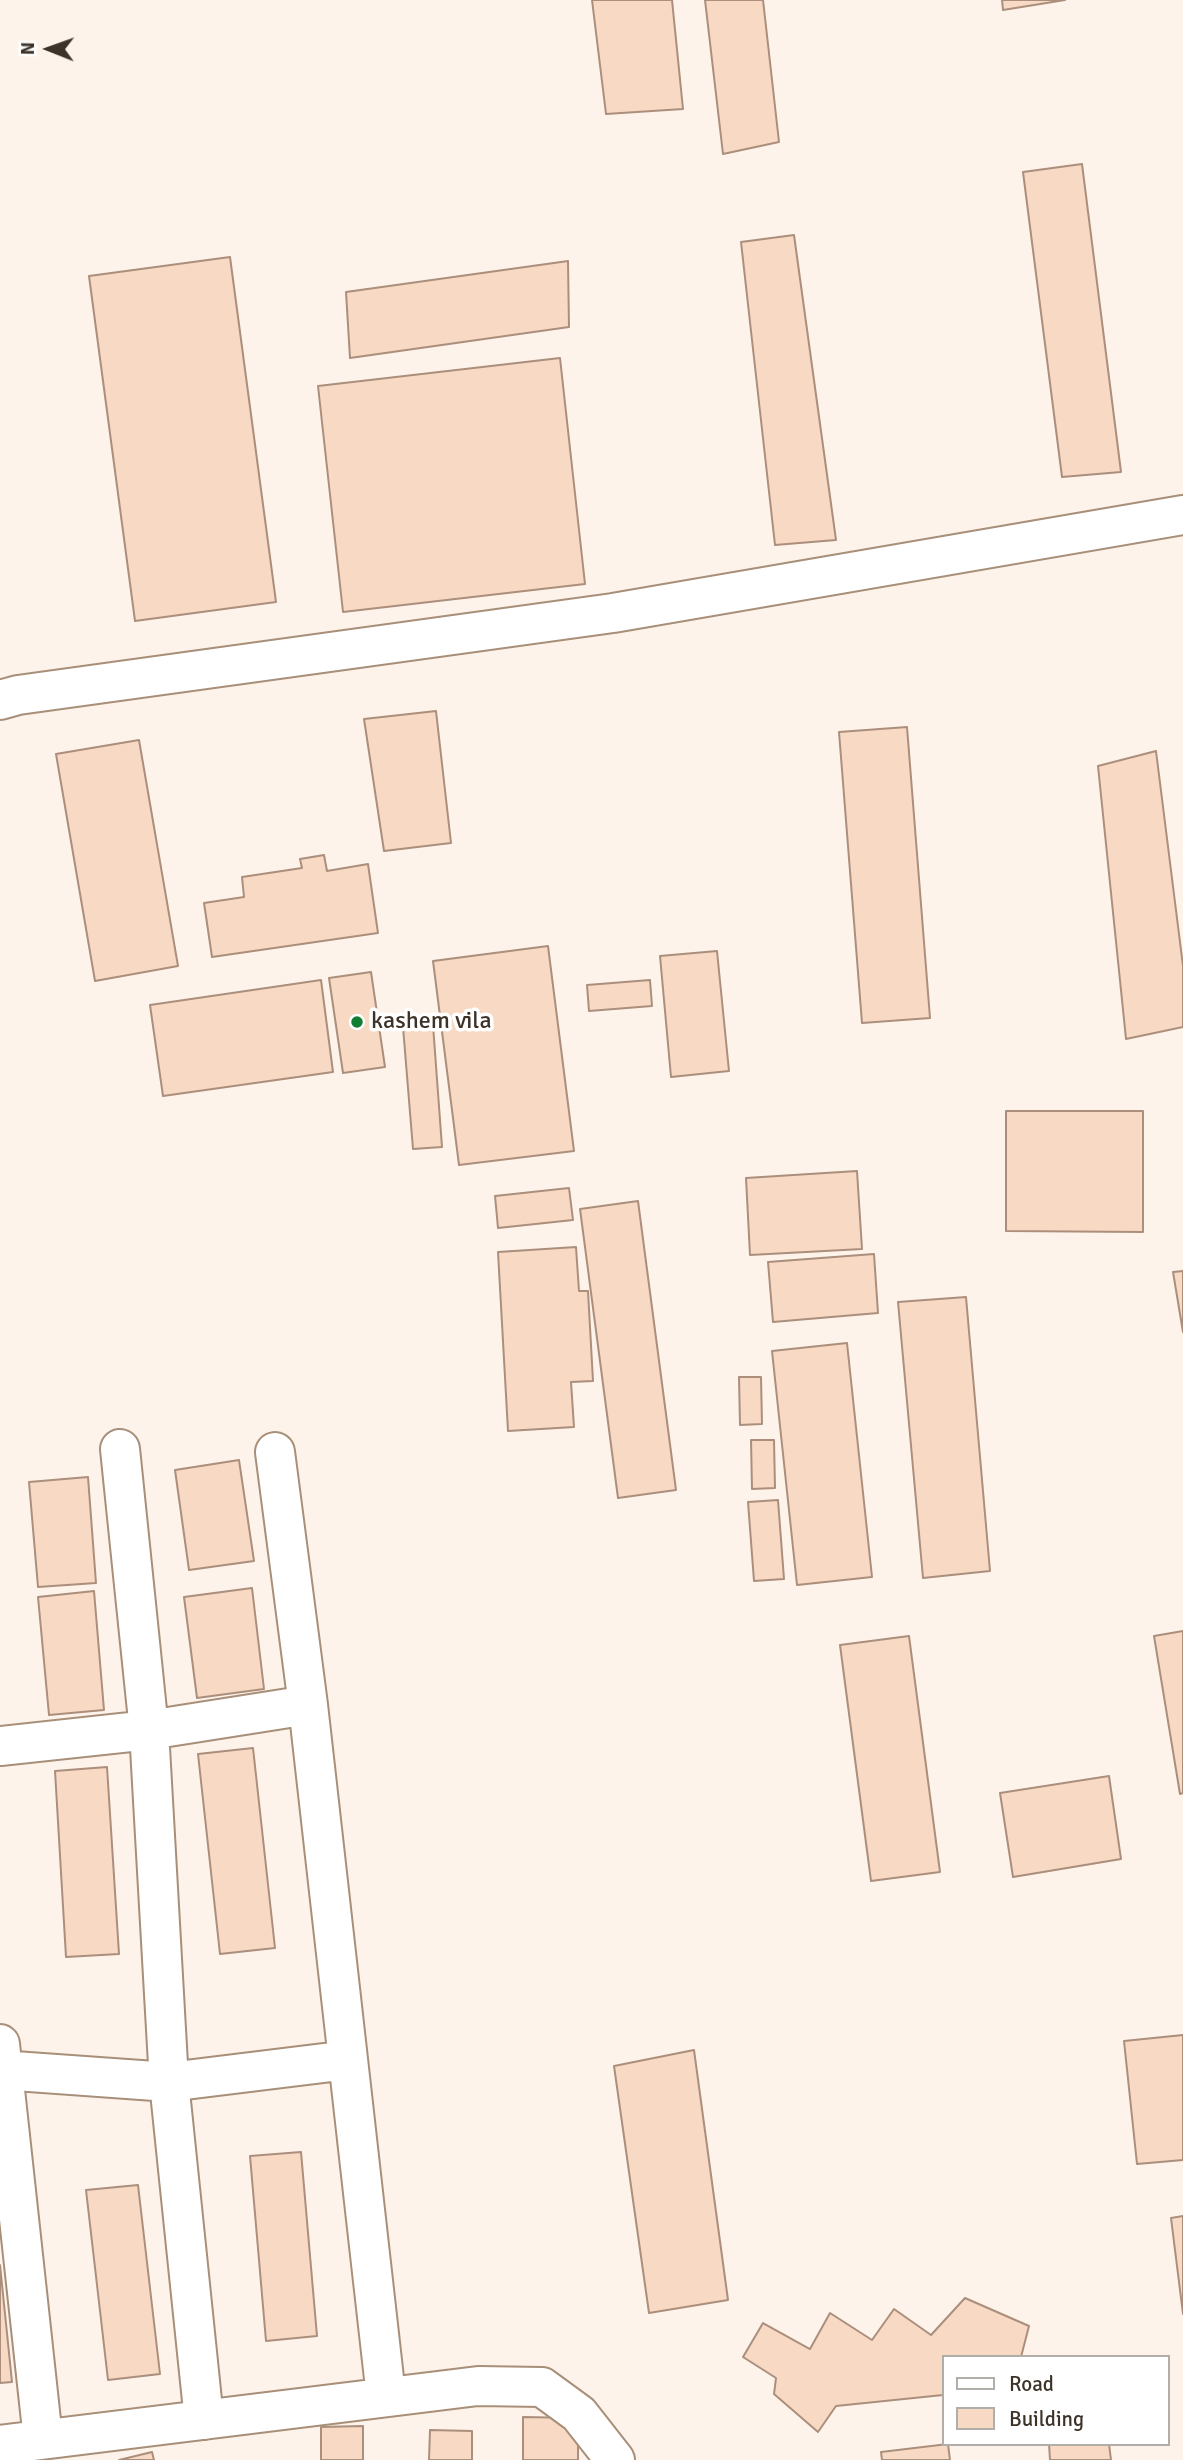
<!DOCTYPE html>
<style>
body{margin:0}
#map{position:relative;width:1183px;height:2460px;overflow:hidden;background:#fef3ea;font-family:Signika,sans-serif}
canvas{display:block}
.legend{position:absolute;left:942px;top:2355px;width:228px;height:91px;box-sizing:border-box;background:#fff;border:2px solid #b1ada9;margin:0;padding:9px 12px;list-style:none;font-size:21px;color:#3c3228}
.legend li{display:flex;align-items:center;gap:14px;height:35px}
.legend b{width:35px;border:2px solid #b1ada9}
.north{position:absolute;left:14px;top:14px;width:70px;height:70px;-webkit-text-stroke:5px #fff;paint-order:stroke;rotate:271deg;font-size:19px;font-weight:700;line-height:28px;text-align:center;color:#3c3228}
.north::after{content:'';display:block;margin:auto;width:24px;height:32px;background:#3c3228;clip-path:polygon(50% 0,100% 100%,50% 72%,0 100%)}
</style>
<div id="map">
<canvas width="1183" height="2460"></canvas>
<ul class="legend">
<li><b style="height:9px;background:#fff"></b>Road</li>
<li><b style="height:19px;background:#f7d9c4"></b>Building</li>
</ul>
<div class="north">N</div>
</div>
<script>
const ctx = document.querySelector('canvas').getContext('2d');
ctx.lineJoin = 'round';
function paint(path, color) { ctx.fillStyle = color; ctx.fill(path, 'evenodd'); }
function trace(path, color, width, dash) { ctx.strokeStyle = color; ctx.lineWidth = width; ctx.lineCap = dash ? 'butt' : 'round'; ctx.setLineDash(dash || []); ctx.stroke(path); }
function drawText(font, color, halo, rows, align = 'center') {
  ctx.font = font + ' Signika,sans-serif'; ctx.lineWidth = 7; ctx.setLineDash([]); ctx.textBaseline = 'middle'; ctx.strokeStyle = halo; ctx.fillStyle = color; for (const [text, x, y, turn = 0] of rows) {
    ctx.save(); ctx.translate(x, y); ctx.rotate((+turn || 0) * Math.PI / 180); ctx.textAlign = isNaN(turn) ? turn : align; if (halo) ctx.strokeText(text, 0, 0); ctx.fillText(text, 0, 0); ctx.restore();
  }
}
const building = new Path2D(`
 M592,0H672L683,109L606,114Z
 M705,0H763L779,142L723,154Z
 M1002,0H1065L1003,10Z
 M1082,164L1121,472L1062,477L1023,172Z
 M794,235L836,540L775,545L741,242Z
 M230,257L276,602L135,621L89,276Z
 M568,261L569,327L350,358L346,292Z
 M560,358L585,584L343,612L318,386Z
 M436,711L451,843L384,851L364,719Z
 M907,727L930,1018L862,1023L839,732Z
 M139,740L178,966L95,981L56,754Z
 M1156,751L1183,966V1027L1126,1039L1098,766Z
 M324,855L327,871L368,864L378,933L212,957L204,903L244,897L242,877L302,868L300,859Z
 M548,946L574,1151L459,1165L433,961Z
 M717,951L729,1071L671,1077L660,956Z
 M371,972L385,1067L343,1073L329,978Z
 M321,980L333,1072L163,1096L150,1005Z
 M650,980L652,1006L589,1011L587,985Z
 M433,1025L442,1147L413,1149L403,1027Z
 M1006,1111H1143V1232L1006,1231Z
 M857,1171L862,1249L750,1255L746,1178Z
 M569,1188L573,1220L498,1228L495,1196Z
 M638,1201L676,1490L618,1498L580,1209Z
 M576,1247L579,1291H588L593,1381L571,1382L574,1427L508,1431L498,1252Z
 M874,1254L878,1313L773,1322L768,1262Z
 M1183,1271V1332L1173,1272Z
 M966,1297L990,1571L923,1578L898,1302Z
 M847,1343L872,1577L797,1585L772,1351Z
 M739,1377H761L762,1424L740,1425Z
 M751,1440H774L775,1488L752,1489Z
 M239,1460L254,1561L189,1570L175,1470Z
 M88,1477L96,1583L38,1587L29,1482Z
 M778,1500L784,1579L754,1581L748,1502Z
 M252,1588L264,1689L197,1698L184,1597Z
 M94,1591L104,1710L49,1715L38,1597Z
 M1183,1631V1793L1180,1794L1154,1636Z
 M909,1636L940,1872L871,1881L840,1645Z
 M253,1748L275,1948L220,1954L198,1754Z
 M107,1767L119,1954L66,1957L55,1771Z
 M1109,1776L1121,1859L1013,1877L1000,1793Z
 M1183,2035V2160L1137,2164L1124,2041Z
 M694,2050L728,2300L649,2313L614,2066Z
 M301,2152L317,2336L266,2341L250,2156Z
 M138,2185L160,2374L108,2380L86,2190Z
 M1183,2216V2314L1171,2218Z
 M0,2265L12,2382L0,2383Z
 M965,2298L1029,2326L1021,2357H943V2395L836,2406L818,2432L774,2394L776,2378L743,2357L763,2323L810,2349L830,2313L872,2340L894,2309L931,2335Z
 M523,2417L578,2418V2460H523Z
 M363,2426V2460H321V2427Z
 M430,2430L472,2431V2460H429Z
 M948,2444L950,2460H882L881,2452Z
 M1049,2444H1109L1111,2460H1050Z
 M152,2452L154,2460H119Z`);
paint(building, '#f7d9c4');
trace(building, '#ab8f7c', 2);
const minor = new Path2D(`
 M0,700L18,695L613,613L1183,515
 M120,1449L149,1730L169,2082L204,2420
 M275,1452L308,1705L386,2396
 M0,1746L149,1730L308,1705
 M0,2044L43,2439
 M0,2070L169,2082L348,2060
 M0,2445L478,2386L542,2387L579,2414L615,2460`);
trace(minor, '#a88f79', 42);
trace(minor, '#fff', 38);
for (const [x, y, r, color] of [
 [357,1022,7,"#127e34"]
]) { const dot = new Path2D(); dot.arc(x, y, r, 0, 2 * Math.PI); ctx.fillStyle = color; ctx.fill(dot); trace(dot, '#fff', 2.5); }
drawText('24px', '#3c3228', '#fff', [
 ["kashem vila",371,1022]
], 'left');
</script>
